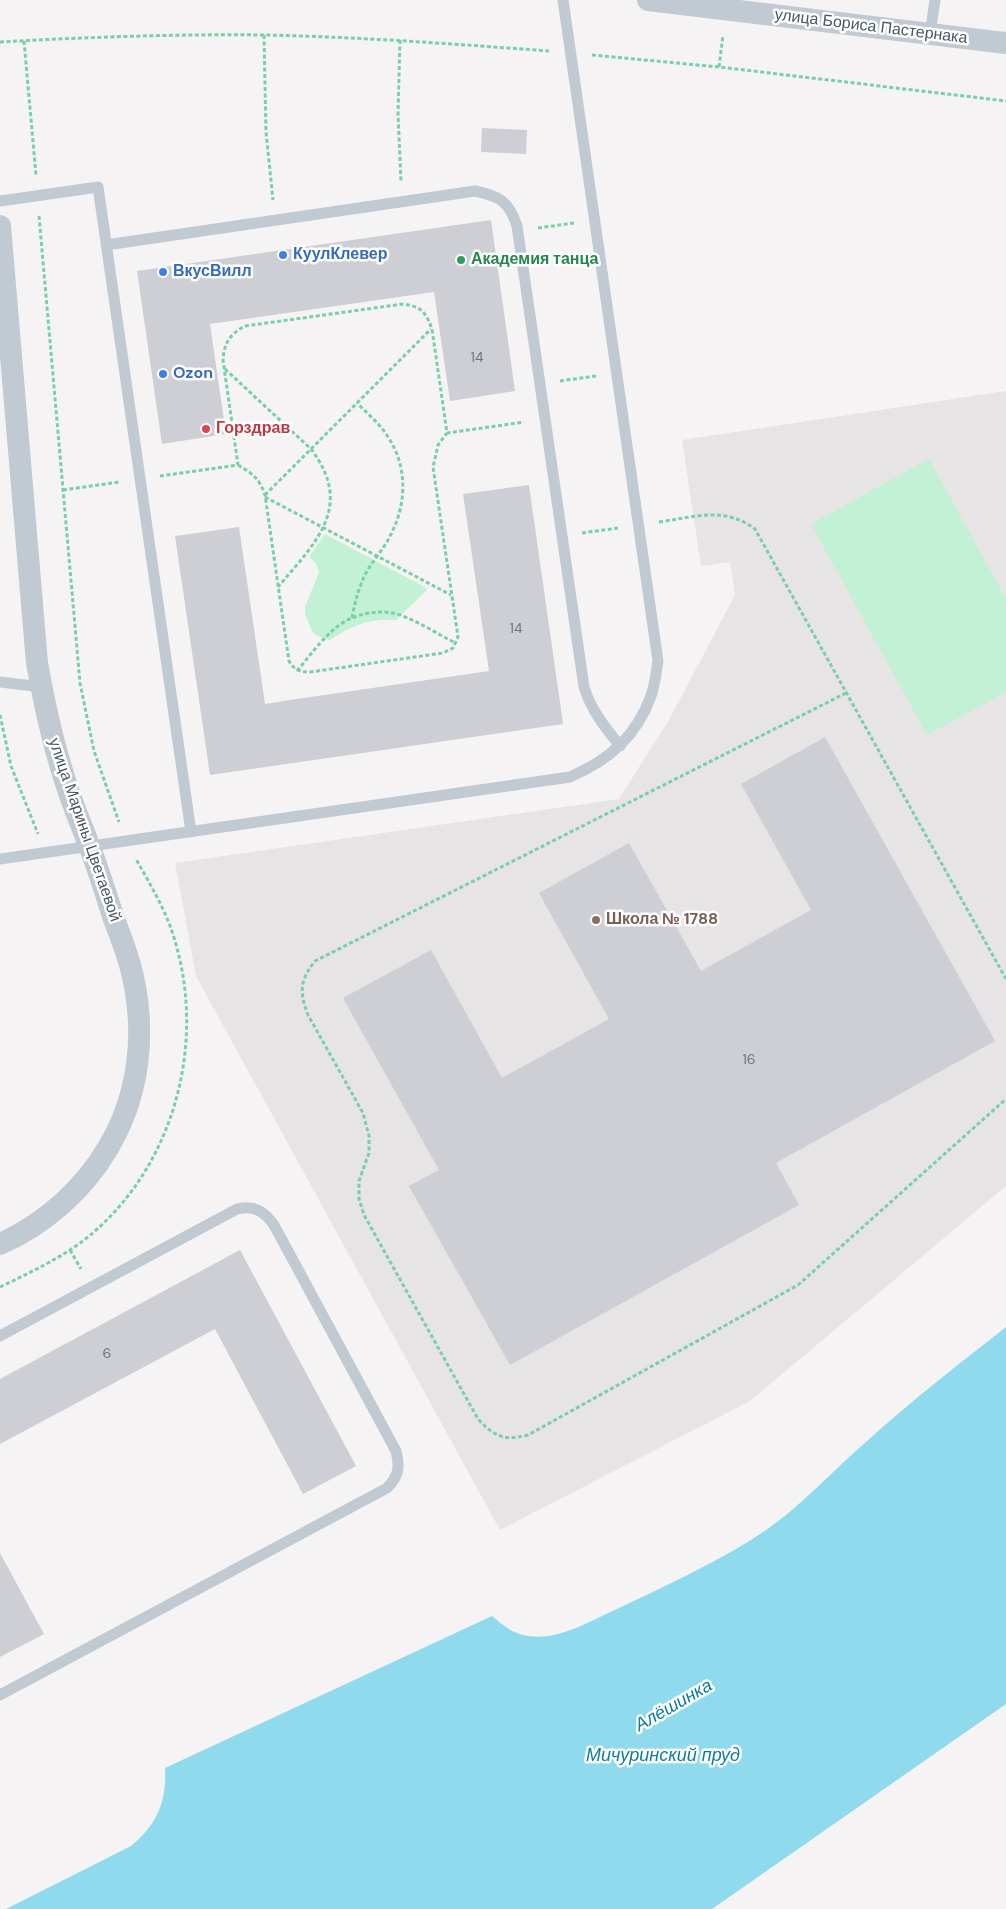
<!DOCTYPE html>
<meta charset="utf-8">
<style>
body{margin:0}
canvas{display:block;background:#f5f3f3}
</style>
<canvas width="1006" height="1909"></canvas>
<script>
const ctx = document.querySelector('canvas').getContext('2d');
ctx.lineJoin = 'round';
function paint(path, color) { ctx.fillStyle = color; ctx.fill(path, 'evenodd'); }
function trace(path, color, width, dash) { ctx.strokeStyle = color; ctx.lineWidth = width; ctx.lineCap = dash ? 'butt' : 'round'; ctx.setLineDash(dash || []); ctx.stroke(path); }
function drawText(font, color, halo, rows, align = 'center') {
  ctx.font = font + ' "DM Sans",sans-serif'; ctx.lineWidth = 5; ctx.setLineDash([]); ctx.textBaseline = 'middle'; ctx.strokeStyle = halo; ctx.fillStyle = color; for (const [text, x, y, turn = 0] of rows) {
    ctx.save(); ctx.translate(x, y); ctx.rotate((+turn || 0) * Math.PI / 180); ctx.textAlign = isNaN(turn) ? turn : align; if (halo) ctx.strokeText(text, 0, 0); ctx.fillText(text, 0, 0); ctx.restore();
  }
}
paint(new Path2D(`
 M1006,391V1186L750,1401L500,1530L196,976L175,863L619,799L669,720L735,595L730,562L701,566L682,440Z`), '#e6e4e5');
paint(new Path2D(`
 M929,459L1006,599V692L927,735L811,524Z
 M325,534L425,587L427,590L396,620C370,618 351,626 330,640L317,636L312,631L305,614V607L319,572L316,563L309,557Z`), '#c3f1d5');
paint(new Path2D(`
 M1006,1327V1704L712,1909H6L131,1846C157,1825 167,1801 165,1768L492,1616C503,1625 513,1634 528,1636C558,1641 590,1621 617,1609C663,1587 711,1565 754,1538C796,1512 829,1474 866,1442C911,1401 959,1364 1006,1327Z`), '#90daee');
paint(new Path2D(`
 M482,128L527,130L526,154L481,152Z
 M491,220L515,391L450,401L434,292L210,324L226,434L162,444L137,271Z
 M529,485L563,724L210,775L175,536L239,527L265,704L290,700L489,671L463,494Z
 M825,737L995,1041L776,1163L799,1205L510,1365L409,1186L439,1170L343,998L431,950L502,1078L609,1019L539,893L629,843L701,971L811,910L741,784Z
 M240,1250L356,1466L303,1494L215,1329L0,1444V1379Z
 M0,1553L44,1634L0,1657Z`), '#cdcfd5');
trace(new Path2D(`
 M264,35L266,132L273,200
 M400,40L398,114L401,181
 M24,41L36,175
 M0,42C88,37 177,34 265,35C360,37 454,44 549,51
 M592,55L719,67L1006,101
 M719,67L723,35
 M39,216L80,683L94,751L119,822
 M538,228L574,223
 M225,369L311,449C355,507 315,543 278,587
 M560,381L596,376
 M238,465C253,474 259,478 265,495L289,661C294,670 300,672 310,672L443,653L453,648L458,637L433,467L438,445L447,433
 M160,476L238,465L223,360C224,343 230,334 245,326L403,304C422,307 425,311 432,329L447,433L524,422
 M63,490L119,482
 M265,495L431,329
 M265,497L451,595
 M659,522C695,517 724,506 755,529L1006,979
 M582,533L618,528
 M352,618C355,601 359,586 367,571C375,558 386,546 392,532C407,502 407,465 388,437C380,424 368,414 357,403
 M297,671C308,658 318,644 330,633C348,614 381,606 405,617C423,624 439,635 456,643
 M846,693L315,961C300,980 299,992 308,1015L363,1113L369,1136V1153L359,1181V1199L364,1215L478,1419C495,1437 504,1441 528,1435L798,1285L1006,1099
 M0,715L11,766L38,834
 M70,1250L81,1269
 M0,1287C29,1273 57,1260 83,1241C172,1172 207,1048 175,941C167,912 151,886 136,859`), '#7ad0a6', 3, [4, 2.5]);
trace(new Path2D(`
 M930,34L935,0
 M0,201L98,187L191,832
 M106,245L475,191C499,196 509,201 517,226L584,687C591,710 605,727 620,746
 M0,682L42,687
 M0,859L570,777C609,760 636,737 651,696C655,685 656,673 658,661L563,0
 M0,1336L237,1209C254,1205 264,1211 274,1225L396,1451C400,1467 399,1476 387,1488L0,1695`), '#c1cad2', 11);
trace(new Path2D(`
 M648,0L1006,43
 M0,226L37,663C44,702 52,740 64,777C71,801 81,824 90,848C99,871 106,895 114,919C121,938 129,957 133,977C146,1035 139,1096 108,1148C83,1190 45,1224 0,1244`), '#c1cad2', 22);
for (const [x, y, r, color] of [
 [283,255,5,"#3f7fe0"],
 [461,260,5,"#2e9e5b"],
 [163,272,5,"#3f7fe0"],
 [163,374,5,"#3f7fe0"],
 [206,429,5,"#e0444e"],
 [596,920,5,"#8d6e63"]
]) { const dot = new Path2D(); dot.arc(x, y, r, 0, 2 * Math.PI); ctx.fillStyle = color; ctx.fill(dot); trace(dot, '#fff', 2); }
drawText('14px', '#6b747e', null, [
 ["14",477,358],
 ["14",516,629],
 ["16",749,1060],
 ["6",107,1354]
]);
drawText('16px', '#4a5661', '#fff', [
 ["улица Бориса Пастернака",871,27,7],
 ["улица Марины Цветаевой",84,830,71]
]);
drawText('bold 16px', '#366cbe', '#fff', [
 ["КуулКлевер",293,255],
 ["ВкусВилл",173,272],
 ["Ozon",173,374]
], 'left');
drawText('bold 16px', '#27864d', '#fff', [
 ["Академия танца",471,260]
], 'left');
drawText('bold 16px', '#be3a42', '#fff', [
 ["Горздрав",216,429]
], 'left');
drawText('bold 16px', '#785e54', '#fff', [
 ["Школа № 1788",606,920]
], 'left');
drawText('italic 18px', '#0c7c9b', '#fff', [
 ["Алёшинка",674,1706,-30],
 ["Мичуринский пруд",663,1756]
]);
</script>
